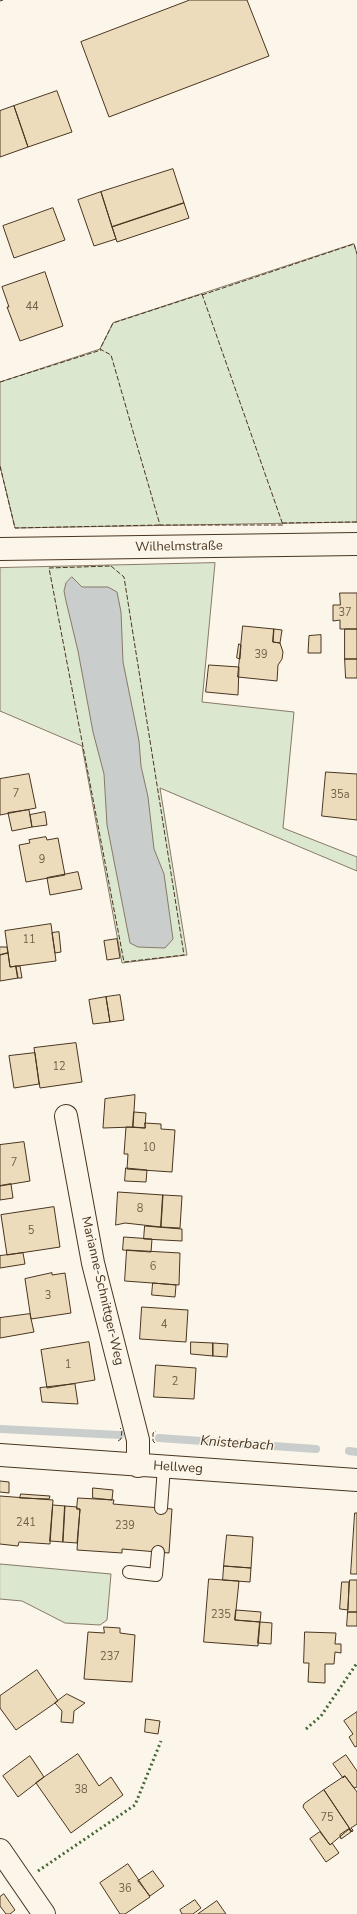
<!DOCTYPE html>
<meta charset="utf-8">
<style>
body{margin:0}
canvas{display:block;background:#fbf6e9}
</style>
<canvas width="357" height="1914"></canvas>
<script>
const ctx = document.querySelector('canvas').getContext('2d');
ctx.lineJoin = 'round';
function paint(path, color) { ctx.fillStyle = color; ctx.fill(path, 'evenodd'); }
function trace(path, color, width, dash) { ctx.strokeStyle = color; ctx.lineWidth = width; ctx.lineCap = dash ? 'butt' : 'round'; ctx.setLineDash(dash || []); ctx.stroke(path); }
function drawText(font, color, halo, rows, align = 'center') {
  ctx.font = font + ' "Nunito Sans",sans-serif'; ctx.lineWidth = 3; ctx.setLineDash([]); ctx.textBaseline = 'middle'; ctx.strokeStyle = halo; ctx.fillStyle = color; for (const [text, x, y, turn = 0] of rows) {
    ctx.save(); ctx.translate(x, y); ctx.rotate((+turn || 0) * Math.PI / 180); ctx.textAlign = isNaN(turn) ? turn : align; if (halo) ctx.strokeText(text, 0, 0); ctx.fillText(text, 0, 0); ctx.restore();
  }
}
const green = new Path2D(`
 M354,244L357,254V522L15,528L0,466V382L100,349L113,323Z
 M215,563L202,702L294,712L283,828L357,857V871L160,788L187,955L122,963L82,746L0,711V568Z
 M0,1564L111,1574L107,1620L100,1625L65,1623L22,1601L0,1599Z`);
paint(green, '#dce7d0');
trace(green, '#887966', 1);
const water = new Path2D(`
 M72,577L82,587H108L117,592L121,612L123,662L139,741L141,766L148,797L154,849L164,874L173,939L165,948L138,947L130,943L107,825L104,774L93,732L78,651L66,601L64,591L66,583Z`);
paint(water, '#c9cecd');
trace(water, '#887966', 1);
trace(new Path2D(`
 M0,1429L120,1435
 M159,1438L316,1449
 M349,1451L357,1452`), '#c9cecd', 8);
const building = new Path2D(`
 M190,0H247L269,56L109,117L81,42Z
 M57,91L72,132L28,147L14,106Z
 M14,106L28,147L0,157V111Z
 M173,169L184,203L112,227L101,192Z
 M101,192L116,239L94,246L78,200Z
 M184,203L189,218L117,242L112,227Z
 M53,208L65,240L14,258L3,226Z
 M45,272L63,326L20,341L7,307H9L2,287Z
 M340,593H357V629H340V620L333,621V605H340Z
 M243,626L274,629L273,642L280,643L283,652L282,659L278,665L277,681L238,677Z
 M274,629L282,630L280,643L273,642Z
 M345,629H357V659H345Z
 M321,635V653H308L309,636Z
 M239,644L241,645L240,659L237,658Z
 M345,659H357V678H346Z
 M209,665L239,667L238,695L206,692Z
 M326,772L357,774V820L322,816Z
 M29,774L36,808L0,815V779Z
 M29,810L32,827L12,831L8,813Z
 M45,812L47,825L32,827L30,815Z
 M46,837L47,840L58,838L65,875L26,882L19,845L30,843L29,840Z
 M78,872L82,889L50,895L47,878Z
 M51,924L56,961L10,967L5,931Z
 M59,932L61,952L55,953L52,933Z
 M117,939L120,958L107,960L104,941Z
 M0,947H7L8,953L0,955Z
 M8,953L10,967L16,966L18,978L0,981V955Z
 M16,966H20L22,978H18Z
 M120,995L124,1020L110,1022L106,997Z
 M106,997L110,1022L93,1024L89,1000Z
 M76,1043L82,1082L40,1088L34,1048Z
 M35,1053L39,1084L14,1088L9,1056Z
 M135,1095L133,1127L103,1128L105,1099Z
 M134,1112L146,1113L145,1128L133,1127Z
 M145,1123L161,1124V1129L175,1130L172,1172L127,1169L128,1154H124L126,1127L145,1128Z
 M24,1142L30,1181L0,1186V1145Z
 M126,1168L147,1170L146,1182L125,1181Z
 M11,1184L13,1198L0,1200V1186Z
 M118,1192L163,1195L161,1227L125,1223L116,1225Z
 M163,1195L182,1196L180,1228L161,1227Z
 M54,1207L60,1247L7,1255L1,1215Z
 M145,1226L182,1229V1241L144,1239Z
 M124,1237L152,1239L151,1252L123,1250Z
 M127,1250L180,1253L179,1285L125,1281Z
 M23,1253L25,1264L0,1268V1256Z
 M52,1273V1275L65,1273L71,1313L31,1319L25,1279Z
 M153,1283L176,1285L175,1297L152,1295Z
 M142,1307L188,1310L186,1342L140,1339Z
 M30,1314L34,1332L0,1338V1318Z
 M89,1342L95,1380L47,1388L41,1350Z
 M191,1342L213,1343V1356L191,1354Z
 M213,1343L228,1344L227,1357L213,1356Z
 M156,1365L196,1368L194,1399L154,1397Z
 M75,1384L78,1404L42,1402L40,1388Z
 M0,1481L9,1482V1493L0,1492Z
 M93,1488L113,1490L112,1500L93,1498Z
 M21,1494L50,1496L49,1499L20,1498Z
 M0,1496L53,1500L50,1544L19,1542L18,1546L0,1544Z
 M78,1498L114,1500L113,1504L172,1509L169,1553L122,1549V1553L77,1550L80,1509H77Z
 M53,1505L65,1506L63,1542L50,1541Z
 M65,1506L77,1507V1509H80L77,1543L63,1542Z
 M355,1513H357V1574H351Z
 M227,1535L253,1537L251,1568L224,1566Z
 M224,1566L251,1568L250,1582L223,1580Z
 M209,1579L239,1581L235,1620L260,1622L258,1646L204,1642Z
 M350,1580H357V1612H348Z
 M342,1582H349L348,1610L340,1609Z
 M236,1610L261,1612L260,1622L235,1620Z
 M348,1612H357V1626H347Z
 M260,1622L272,1623L271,1644L258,1643Z
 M104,1627L120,1628V1633L135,1635L132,1682L84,1679L88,1632L104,1633Z
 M305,1632L336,1633L335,1644H341V1653L335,1652L334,1664H325V1683L308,1682L309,1663H304Z
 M37,1670L58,1701L16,1730L0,1708V1696Z
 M67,1694L85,1703L74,1711L73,1723L61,1722L62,1711L55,1703Z
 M357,1712V1746L355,1747L349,1737L353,1734L344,1721Z
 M146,1719L160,1721L158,1734L145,1732Z
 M78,1754L99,1786L111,1777L123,1795L71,1833L36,1783Z
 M346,1755L357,1771V1787L354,1788L345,1776L343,1778L333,1764Z
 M30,1756L44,1777L18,1797L3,1776Z
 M345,1776L357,1792V1824L351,1828L353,1830L352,1832L324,1790Z
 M324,1790L352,1832L349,1829L330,1845L303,1807L304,1804Z
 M349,1829L351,1832L341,1839L340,1835Z
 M320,1832L330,1845L332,1843L339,1853L326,1862L310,1839Z
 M128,1864L150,1897L125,1914H120L100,1883Z
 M153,1871L164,1886L150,1896L138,1881Z
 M4,1894L15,1910L10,1914H6L0,1906V1897Z
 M195,1900L201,1908L193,1914H182L180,1910Z
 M217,1901L226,1914H198Z`);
paint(building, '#ecdcbc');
trace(building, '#4a3520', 1);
const service = new Path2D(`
 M161,1508L164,1467
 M129,1572L156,1575L158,1552`);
const minor = new Path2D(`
 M0,549L357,544
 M66,1116L93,1263L138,1440V1466
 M0,1455L357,1480
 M0,1850L44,1914`);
trace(service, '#4a3520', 14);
trace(minor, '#4a3520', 24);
trace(service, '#fbf6e9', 12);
trace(minor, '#fbf6e9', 22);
trace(new Path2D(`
 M306,1729L321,1716L357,1663
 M38,1871L135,1805L161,1741`), '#436837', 3, [2, 3]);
trace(new Path2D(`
 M0,1L3,0
 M202,294L283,525H160L111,355L100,349L113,323Z
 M202,295L354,244L357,254
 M0,382L101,350
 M0,466L15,528L160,525
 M282,523L357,522
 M111,566L124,577L184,955L124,962L49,568Z
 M118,1441L121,1439L122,1430L120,1428
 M155,1443L153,1441V1433L156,1431`), '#4a3520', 1, [5, 2]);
drawText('11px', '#725f47', null, [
 ["44",32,307],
 ["37",345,613],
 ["39",261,655],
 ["7",16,794],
 ["35a",340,795],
 ["9",42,860],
 ["11",29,940],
 ["12",59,1067],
 ["10",149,1148],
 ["7",14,1163],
 ["8",140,1209],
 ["5",31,1231],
 ["6",153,1267],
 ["3",48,1296],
 ["4",164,1325],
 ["1",68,1365],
 ["2",175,1382],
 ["241",26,1523],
 ["239",125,1526],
 ["235",221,1615],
 ["237",110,1657],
 ["38",81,1790],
 ["75",327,1818],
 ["36",125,1889]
]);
drawText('13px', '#4a3520', '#fbf6e9', [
 ["Wilhelmstraße",179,547,-1],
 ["Marianne-Schnittger-Weg",102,1291,77],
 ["Hellweg",178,1468,4]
]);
drawText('italic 14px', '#4a3520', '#fbf6e9', [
 ["Knisterbach",237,1444,4]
]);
</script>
